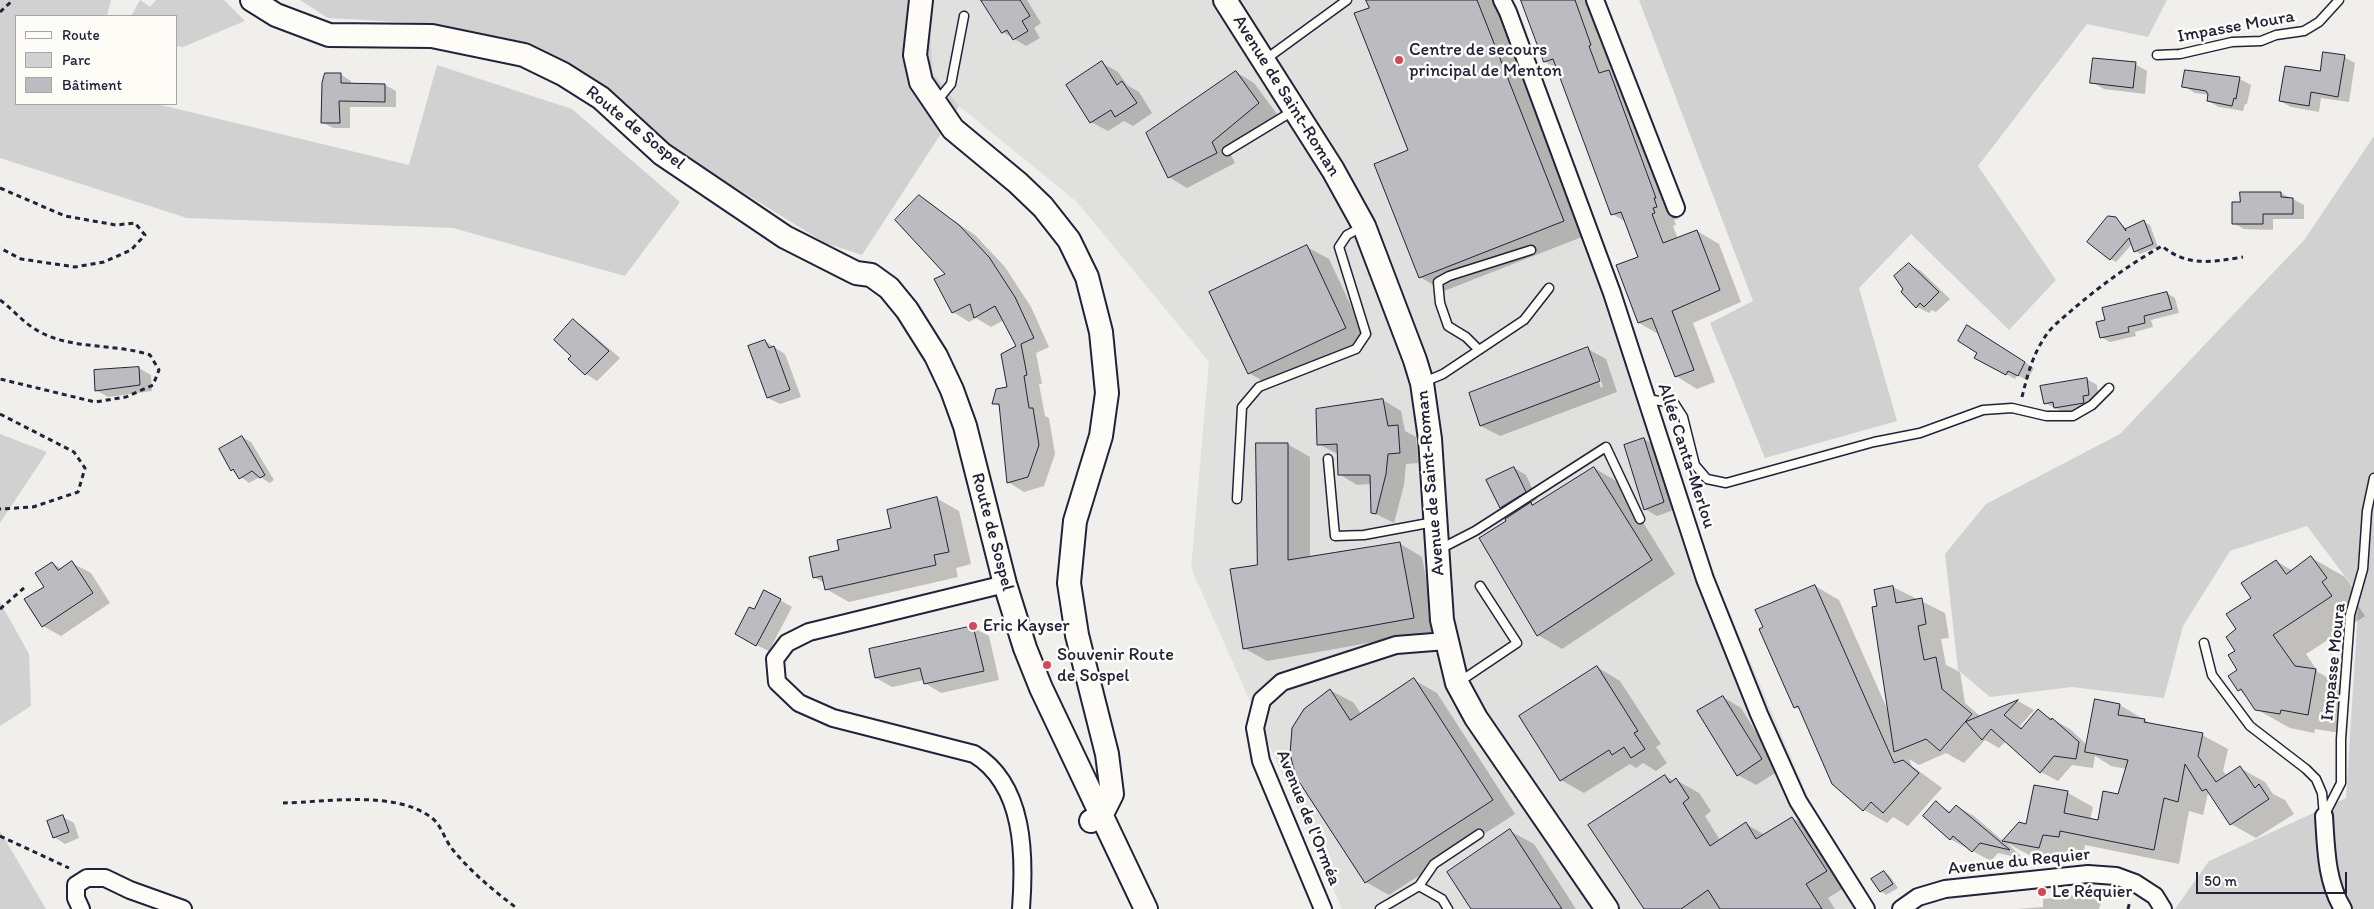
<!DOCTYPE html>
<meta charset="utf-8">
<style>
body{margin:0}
#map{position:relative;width:2374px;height:909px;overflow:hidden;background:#f0efec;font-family:Itim,sans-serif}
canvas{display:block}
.legend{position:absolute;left:15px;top:15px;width:162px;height:90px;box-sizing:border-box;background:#fdfcf7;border:1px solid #a5a5ac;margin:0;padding:6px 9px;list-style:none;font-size:15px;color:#22223b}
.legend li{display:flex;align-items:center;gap:10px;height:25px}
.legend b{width:25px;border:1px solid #a5a5ac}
.scale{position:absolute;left:2196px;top:872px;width:151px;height:22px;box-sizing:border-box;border:2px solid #22223b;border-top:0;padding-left:6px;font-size:15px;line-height:18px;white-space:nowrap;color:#22223b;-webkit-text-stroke:4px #fdfcf7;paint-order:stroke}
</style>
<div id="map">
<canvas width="2374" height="909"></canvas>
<ul class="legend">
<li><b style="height:6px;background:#fdfcf7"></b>Route</li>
<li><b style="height:14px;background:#d2d1d1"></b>Parc</li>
<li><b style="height:14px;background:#bcbcc0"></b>Bâtiment</li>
</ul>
<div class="scale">50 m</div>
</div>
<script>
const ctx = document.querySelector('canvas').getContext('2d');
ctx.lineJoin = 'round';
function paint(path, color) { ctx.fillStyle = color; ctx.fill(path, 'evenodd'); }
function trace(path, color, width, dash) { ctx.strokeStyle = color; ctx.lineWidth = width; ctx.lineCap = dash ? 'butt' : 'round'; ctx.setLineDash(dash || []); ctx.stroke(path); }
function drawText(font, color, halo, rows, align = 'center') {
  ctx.font = font + ' Itim,sans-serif'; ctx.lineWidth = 5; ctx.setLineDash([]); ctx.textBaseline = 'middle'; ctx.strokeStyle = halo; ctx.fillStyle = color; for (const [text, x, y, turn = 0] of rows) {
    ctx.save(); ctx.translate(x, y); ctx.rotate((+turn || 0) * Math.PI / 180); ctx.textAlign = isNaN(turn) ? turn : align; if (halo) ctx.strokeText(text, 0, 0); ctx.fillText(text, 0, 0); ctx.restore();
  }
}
paint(new Path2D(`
 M725,0L930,32L933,0H1495L1707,560L1856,909H1342L1191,568L1209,362L1077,202L959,106L933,74Z`), '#e0e0df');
paint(new Path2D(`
 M0,0H111L107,16H16V104H157L409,165L437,65L572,109L680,202L625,276L453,228L187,218L0,158Z
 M140,0L150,7L156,0H224L245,21L183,47L176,46V16H131Z
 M300,0H933L930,32L933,73L959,106L862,255L825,243L673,149L603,84L519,41L432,24L328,18Z
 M1639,0H2167L2148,37L2087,24L1978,166L2056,280L2009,330L1911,234L1859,288L1897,421L1765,458L1710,323L1753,301Z
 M2374,136V909H2175L2209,861L2346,798L2359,595L2307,526L2230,551L2183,626L2164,698L2072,687L1990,697L1958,670L1945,554L1986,504L2120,434L2305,239Z
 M0,434L47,452L0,523Z
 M0,602L29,654L31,706L0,726Z
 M0,831L46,909H0Z`), '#d2d1d1');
paint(new Path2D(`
 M983,0H1027L1041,23L1034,28L1040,38L1026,46L1003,32Z
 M1367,0H1495L1587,235L1444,291L1420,277L1410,151Z
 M1522,0H1591L1678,219L1674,220L1676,225L1673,226L1678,239L1697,231L1719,244L1741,302L1693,323L1715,382L1697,389L1676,376L1660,335L1639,323V258L1626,222L1612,214L1558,69L1545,62Z
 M2344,57L2355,63L2349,102L2321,98L2319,112L2291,107L2280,101Z
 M1102,63L1118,72L1127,85L1139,92L1152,113L1133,126L1124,121L1108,131L1091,122Z
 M2135,64L2147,71L2145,94L2104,89L2092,82Z
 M1236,72L1254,83L1277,114L1230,153L1235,163L1187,188L1169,177Z
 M2186,72L2240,79L2251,85L2247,104H2245L2243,111L2219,107L2208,101L2209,95L2195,93L2184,86Z
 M340,74L351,81V84L385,85L396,91V107H350V128H333L322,122Z
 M2241,193H2281L2304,205V219H2273V230L2244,229L2233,223L2241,203Z
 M919,197L975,235L1005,267L1031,307L1049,347L1036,353L1042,384H1039L1045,416L1049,418L1055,454L1044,486L1024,492L1008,482L1001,407L994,403L1008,388L1017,347L1004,320L991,327L976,318L969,322L953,312L947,274Z
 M2116,219L2127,229L2144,222L2150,225L2158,247L2140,254L2135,251L2132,244L2116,262L2111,259Z
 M1307,247L1329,259L1367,340L1271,386L1249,373Z
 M1909,264L1921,271L1950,299L1936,312L1932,310L1929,313L1917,307L1902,292Z
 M2167,293L2175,298L2179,313L2151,320L2153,327L2135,332L2136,336L2110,342L2101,337Z
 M574,321L585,328L620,358L597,381L586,374L573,356Z
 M1976,332L2034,368L2027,380L2017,375L2015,379L1976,357L1979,352Z
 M765,341L785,354L801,397L780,404L768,398Z
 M1588,349L1606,359L1617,392L1500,436L1481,426L1470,394ZM1592,362H1595L1603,387L1601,388Z
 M139,368L151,375L152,391L108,397L96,390Z
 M2087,379L2097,385L2099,400L2093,401L2094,409L2065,413L2045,403Z
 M1383,400L1401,411L1405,431L1416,437L1418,463L1406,464L1404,485L1394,523L1372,512V484L1357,485L1339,474L1338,454L1318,444Z
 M242,437L251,442L274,480L270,483L260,477L249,483L232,470Z
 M1644,439L1656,446L1676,509L1657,516L1645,509Z
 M1287,444L1310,457V558L1399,543L1422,557L1436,631L1267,661L1244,648L1258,566Z
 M1514,468L1526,475L1537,499L1531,503L1534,505L1594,468L1618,482L1675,574L1562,649L1538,635L1508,522L1513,515L1501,507Z
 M936,498L959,511L971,564L956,568L958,577L849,602L826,589L824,583L814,577L841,551L892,529Z
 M2312,558L2345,577L2360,598L2355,601L2365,616L2306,654L2318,672L2349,690L2341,733L2315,729L2314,733L2290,728L2256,709L2247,695L2239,690L2237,630L2252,598L2276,561L2293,571Z
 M52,563L62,569L72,563L91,573L110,603L61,636L43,626L45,587Z
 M1815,586L1839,600L1889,713L1878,607L1893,587L1945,613L1949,638L1941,639L1946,665L1960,672L1965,703L1981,717L2018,701L2034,710L2020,726L2023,728L2038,711L2070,729L2087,745L2120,705L2153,725L2202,735L2228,749L2223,771L2227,776L2240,768L2265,782L2273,794L2285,800L2294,814L2256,838L2231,824L2212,795L2208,793L2203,815L2189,811L2179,864L2085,845L2084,851L2068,848L2065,862L2029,855L2007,843L2024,859L1998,853L1991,861L1950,839L1936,803L1951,812L1956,806L1974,816L2003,841L2019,824L2027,825L2035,786L2068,793L2093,807L2090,820L2099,821L2119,795L2127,769L2111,766L2095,756L2093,768L2072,765L2058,781L2041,772L2006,741L1999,748L1985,740L1964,763L1946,753L1919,765L1909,759L1912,766L1942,788L1908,826L1893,817L1887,823L1864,810L1802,711L1795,707Z
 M780,600L792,607L769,651L748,641L755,611Z
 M972,627L989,636L999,680L941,693L925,683L924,680L892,687L876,678Z
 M1597,667L1620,681L1661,744L1656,747L1667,763L1656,771L1643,763L1636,768L1630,764L1584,793L1561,780Z
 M1414,680L1437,693L1515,814L1389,895L1366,882L1330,690L1354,703L1361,714Z
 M1723,697L1741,708L1780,770L1756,785L1738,775Z
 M1665,776L1674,781L1676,780L1699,793L1711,811L1705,816L1720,840L1746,824L1765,835L1792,818L1815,831L1849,885L1828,898L1835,909H1645Z
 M63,817L74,823L79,838L65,844L54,837Z
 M1510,831L1534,844L1576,909H1473Z
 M1884,872L1890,876L1898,888L1886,895L1881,891Z
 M2068,895L2091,897L2101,903L2099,909H2017L2043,907V899L2068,897Z`), '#0003');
const building = new Path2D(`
 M981,0H1020L1030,16L1022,21L1028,31L1013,40L1007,30L1002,33Z
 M1366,0H1477L1564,221L1419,278L1374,164L1408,150L1354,13L1369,8Z
 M1521,0H1575L1591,45L1589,46L1599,73L1609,70L1656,198H1654L1657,207L1653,208L1655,213L1652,214L1663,243L1697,230L1720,290L1672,311L1694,370L1675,377L1652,318L1638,323L1616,265L1638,257L1621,212L1611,215L1553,59L1544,62Z
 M2323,52L2345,55L2338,97L2311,92L2309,106L2279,101L2285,66L2320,71Z
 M2093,58L2136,62L2133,88L2090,83Z
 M1102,61L1117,85L1122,81L1137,103L1115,117L1111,110L1090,123L1066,85Z
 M2185,70L2240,77L2236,99L2234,98L2232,106L2207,101L2208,94L2206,91L2182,87Z
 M1236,71L1259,103L1212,142L1217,153L1168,178L1146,133Z
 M325,73H341V83L385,84V102L339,101L340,123H321L322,83Z
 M2240,192H2281V197L2293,198V214H2263V224H2232V202H2240Z
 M919,195L959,225L989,257L1015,297L1034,338L1021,344L1027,375L1024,376L1029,408H1033L1039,445L1028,477L1007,483L999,404H992L996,389L1007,387L1001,354L1016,346L995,306L974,318L970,304L952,313L934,279L945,274L895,220Z
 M2108,216L2116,217L2126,231L2125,229L2144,220L2153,244L2134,252L2129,238L2110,260L2087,242Z
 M1307,245L1346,328L1248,374L1209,292Z
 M1909,263L1939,292L1924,307L1920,303L1916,308L1901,292L1903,289L1894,276Z
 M2167,292L2172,309L2144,316L2145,323L2128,327L2129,332L2100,338L2096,322L2105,320L2102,308Z
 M573,319L609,351L585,375L568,359L571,356L554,340Z
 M1967,325L2025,362L2018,376L2008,371L2006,375L1974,358L1977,353L1958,341Z
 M765,340L769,348L774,346L790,390L767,398L748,346Z
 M1588,347L1600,381L1480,426L1469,393Z
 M139,367L140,385L95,391L94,370Z
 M2087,378L2089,395L2083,396L2084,403L2054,408L2053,402L2044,404L2040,386Z
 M1383,399L1388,426L1398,425L1400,453L1388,454L1386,474L1376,514L1371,513L1370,475H1338L1337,444L1317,445L1316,409Z
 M242,436L265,475L260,478L252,471L239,479L233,469L231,471L219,449Z
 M1644,438L1664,502L1644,510L1624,445Z
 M1256,443H1288V560L1400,542L1414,618L1243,649L1230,569L1257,565Z
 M1514,467L1526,492L1500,508L1486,480Z
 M1594,467L1652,560L1537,636L1479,538L1506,521L1505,519L1531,502L1532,505Z
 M937,497L949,552L934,555L936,565L825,590L822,576L813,578L809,557L839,550L837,540L891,528L887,510Z
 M2311,556L2327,578L2322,582L2332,596L2273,635L2295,666L2316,669L2308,715L2281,710L2280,714L2255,710L2241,689L2238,691L2228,676L2237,670L2228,655L2235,651L2226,637L2236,629L2226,614L2251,598L2241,583L2276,560L2286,574Z
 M72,561L93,593L42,627L24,599L44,587L35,573L52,562L58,570Z
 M1815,585L1894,763L1903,760L1919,773L1883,813L1871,802L1863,811L1832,784L1798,706L1794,708L1759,629L1763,627L1755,610Z
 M1893,586L1896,603L1922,598L1926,624L1918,626L1924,660L1936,657L1942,689L1972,714L1940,751L1926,739L1894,752L1872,607L1877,606L1874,590Z
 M764,590L781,599L756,646L735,634L749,607L754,609Z
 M973,626L984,671L924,684L920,668L875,678L869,649Z
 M1597,666L1638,731L1634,733L1645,749L1631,758L1624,747L1612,755L1609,750L1560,781L1519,716Z
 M1414,678L1493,800L1365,883L1296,777L1290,754L1292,728L1304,709L1330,689L1350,720Z
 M1723,696L1762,759L1737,776L1697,711Z
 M2095,699L2120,704L2118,715L2145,719L2144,722L2203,733L2198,756L2216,782L2240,766L2255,788L2259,784L2269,799L2230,825L2206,789L2202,791L2185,764L2178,802L2164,798L2154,850L2060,831L2059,837L2043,835L2039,848L2002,841L2019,822L2026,824L2034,785L2068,791L2064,813L2098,820L2103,791L2118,794L2128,760L2085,752Z
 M2018,700L2004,715L2021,729L2038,709L2051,720L2052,718L2079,742L2076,759L2054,756L2040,773L1991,729L1982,740L1966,722Z
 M1665,775L1670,783L1676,778L1689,798L1683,803L1710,846L1746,822L1756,839L1792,817L1827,871L1806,884L1822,909H1720L1708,890L1681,909H1644L1588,825Z
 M1936,801L1949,813L1956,805L2010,850L1980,843L1972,852L1953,836L1950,840L1923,816Z
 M63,815L69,832L53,838L47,821Z
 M1510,829L1562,909H1471L1447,872Z
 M1884,871L1893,884L1880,892L1871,879Z`);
paint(building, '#bcbcc0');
trace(building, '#22223b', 1);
const lane = new Path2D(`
 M2157,55L2180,54L2232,42L2261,41L2276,35L2304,31L2319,22L2339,0
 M1266,59L1347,0
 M937,101L951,84L964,16
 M1227,151L1293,111
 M1479,350L1466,337L1448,326L1440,303L1438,282L1449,276L1531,250
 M1424,382L1443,374L1524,320L1549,288
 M1646,399L1674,403L1683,417L1695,465L1707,479L1726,483L1874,442L1920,433L1983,410L2012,408L2046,416H2073L2092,405L2109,388
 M1328,459L1335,536L1364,535L1434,522
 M1237,499L1242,407L1259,387L1356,349L1366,334L1339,247L1347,235L1362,227
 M1440,549L1475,531L1606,447L1640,519
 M2204,643L2212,675L2250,726L2306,769L2316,779L2322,793L2324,816
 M1459,682L1517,643L1480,586
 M2324,816L2341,783V739L2350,615L2363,569L2367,511L2374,478
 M1419,886L1434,864L1479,834
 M1380,909L1419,886L1442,899L1448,909`);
const street = new Path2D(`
 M1502,0L1508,12L1612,293L1705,579L1759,714L1798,801L1866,909
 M1595,0L1676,208
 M1005,584L809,632L787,643L775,659L777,682L799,703L833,718L974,754C1025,785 1025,856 1021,909
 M2324,816C2326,847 2326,881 2343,909
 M81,909L76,898V885L87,878H105L130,890L183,909
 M1323,909L1261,761L1255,728L1262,700L1282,682L1396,645L1446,641
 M1901,909L1918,897L1945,889L2088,874L2116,876L2135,883L2155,896L2163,909`);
const secondary = new Path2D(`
 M252,0L276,15L329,35L432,36L524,55L563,74L601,98L662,154L785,237L856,273L871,275L889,288L907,310L936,356L952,390L965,426L1005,584L1025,648L1041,688L1146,909
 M921,0L915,55L921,82L953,129L1018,183L1043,207L1069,240L1087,277L1101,332L1107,393L1101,436L1075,521L1069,583L1077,635L1107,754L1112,794L1101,816L1091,821
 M1225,0L1333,170L1364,226L1415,360L1422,383L1430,439L1442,620L1457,683L1476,718L1607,909`);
trace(lane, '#22223b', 11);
trace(street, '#22223b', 20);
trace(secondary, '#22223b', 26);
trace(new Path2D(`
 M0,12L13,0
 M0,188L65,216L116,225L135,223L145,235L131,250L104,262L75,267L21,259L0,248
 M0,300C14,310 24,324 40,332C74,350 114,343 150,355L159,370L153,385L126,397L95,402L0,379
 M2022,397C2027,377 2032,357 2043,340C2050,327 2062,319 2072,310C2100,286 2130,264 2162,246C2187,267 2212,262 2243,257
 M0,414L74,452L85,468L78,492L33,507L0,509
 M0,609L24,588
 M283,803C327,802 396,790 432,818C442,826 445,841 453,850C471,872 495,892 518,909
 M0,836L69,868
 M2128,909L2130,901`), '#22223b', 3, [5, 4]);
trace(lane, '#fdfcf7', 8);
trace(street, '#fdfcf7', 16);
trace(secondary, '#fdfcf7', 22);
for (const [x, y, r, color] of [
 [1399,60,5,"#d1495b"],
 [973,626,5,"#d1495b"],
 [1047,665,5,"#d1495b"],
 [2042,892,5,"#d1495b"]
]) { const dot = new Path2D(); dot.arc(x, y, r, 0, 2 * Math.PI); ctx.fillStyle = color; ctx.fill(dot); trace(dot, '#fdfcf7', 2); }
drawText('18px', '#22223b', '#fdfcf7', [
 ["Impasse Moura",2236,27,-10],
 ["Avenue de Saint-Roman",1286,96,58],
 ["Route de Sospel",635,128,39],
 ["Allée Canta-Merlou",1686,456,72],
 ["Avenue de Saint-Roman",1431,483,-95],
 ["Route de Sospel",992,532,75],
 ["Impasse Moura",2334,662,-84],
 ["Avenue de l'Orméa",1308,818,68],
 ["Avenue du Requier",2019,862,-6]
]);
drawText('18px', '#22223b', '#fdfcf7', [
 ["Centre de secours",1409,50],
 ["principal de Menton",1409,71],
 ["Eric Kayser",983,626],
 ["Souvenir Route",1057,655],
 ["de Sospel",1057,676],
 ["Le Réquier",2052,892]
], 'left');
</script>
